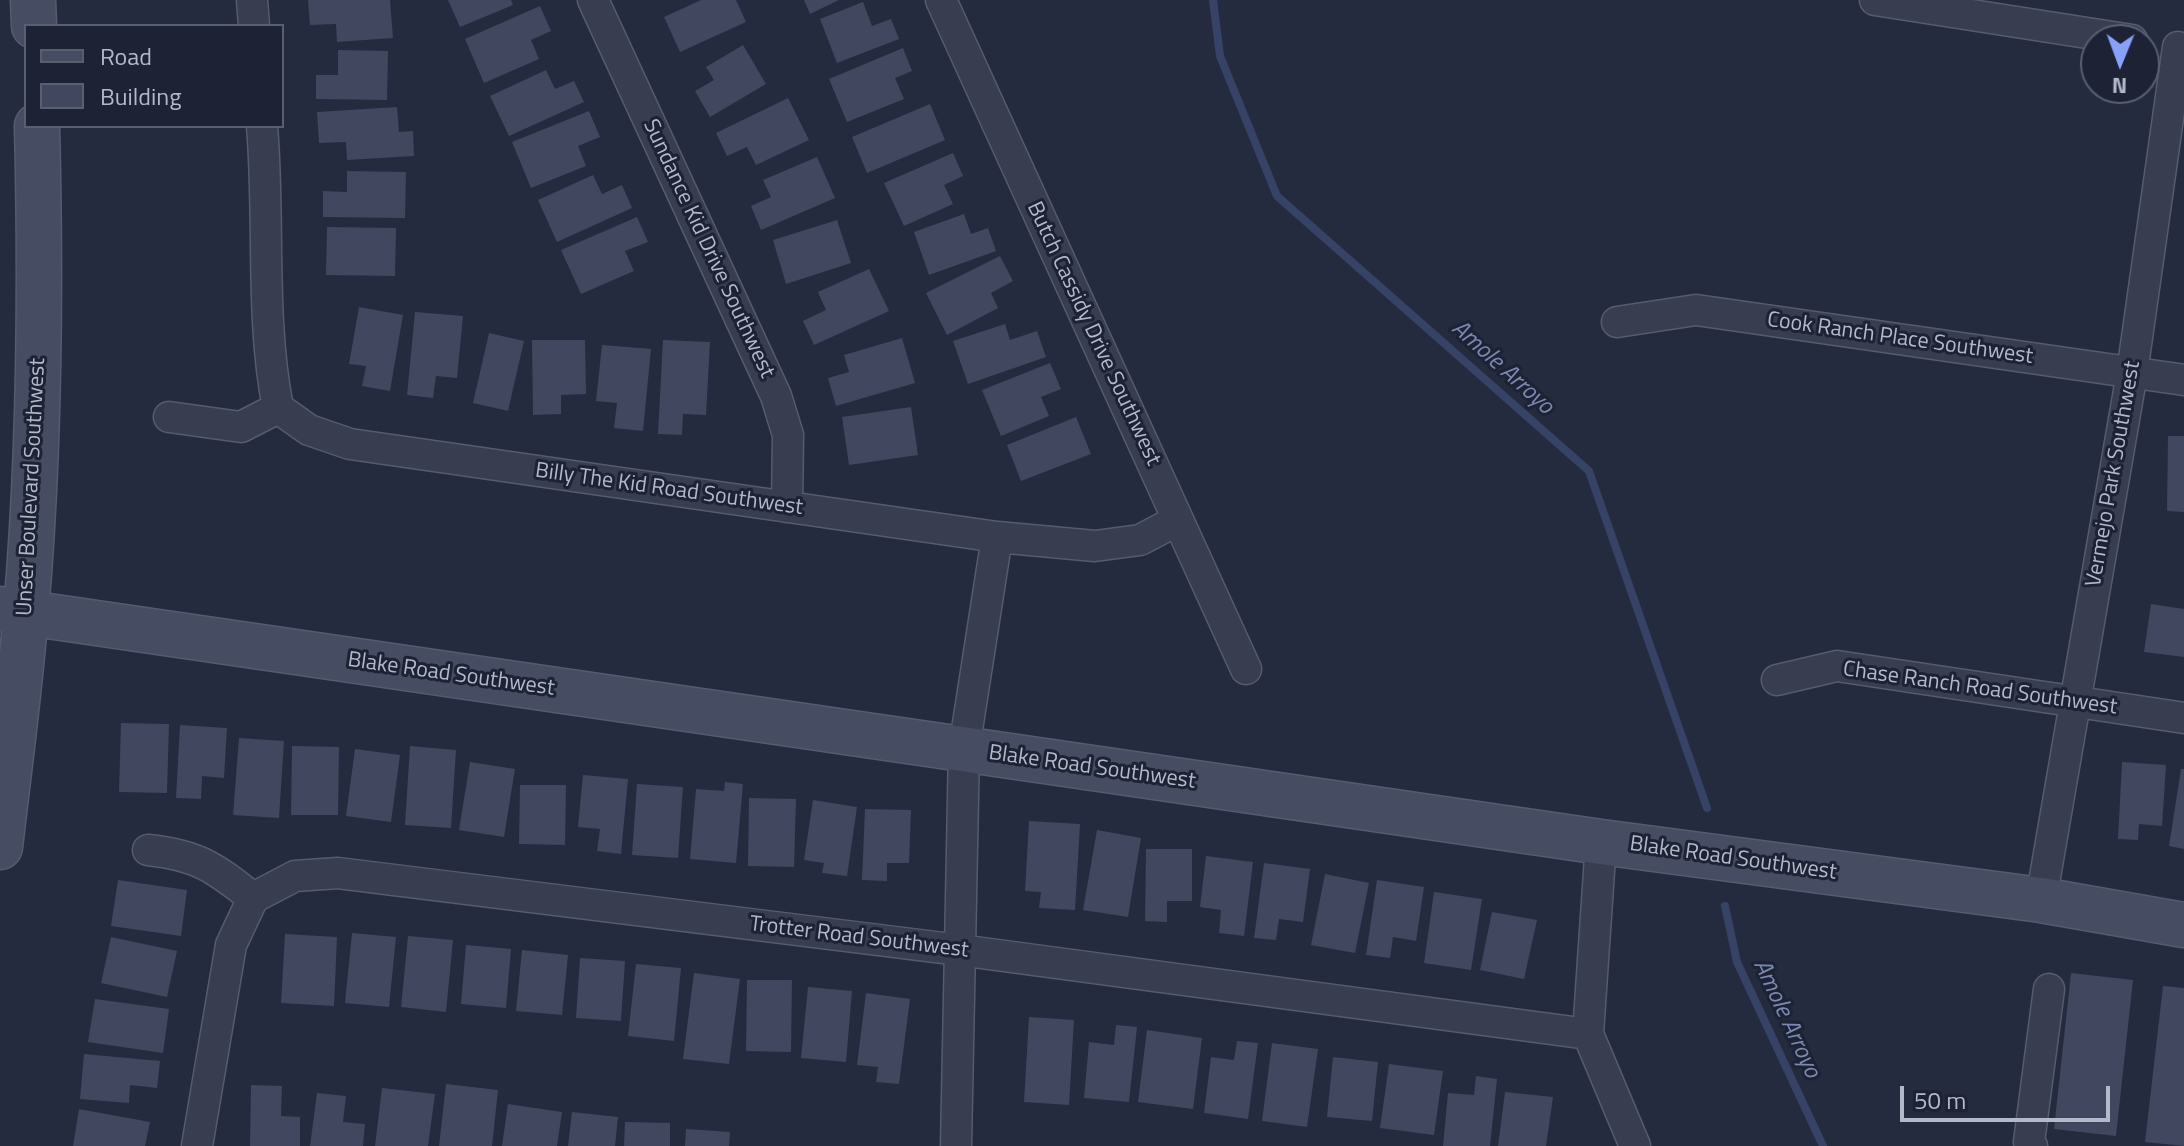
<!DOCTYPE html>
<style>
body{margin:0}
#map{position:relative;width:2184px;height:1146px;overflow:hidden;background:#242b3f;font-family:"Titillium Web",sans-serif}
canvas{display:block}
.legend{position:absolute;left:24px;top:24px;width:260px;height:104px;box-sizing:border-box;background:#1d2234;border:2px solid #595e70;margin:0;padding:10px 14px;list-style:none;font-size:24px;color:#b4b9ca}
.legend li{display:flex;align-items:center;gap:16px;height:40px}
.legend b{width:40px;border:2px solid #595e70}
.north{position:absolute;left:2080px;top:24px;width:80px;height:80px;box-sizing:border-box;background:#1d2234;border:2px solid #595e70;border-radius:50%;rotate:181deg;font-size:22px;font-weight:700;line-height:32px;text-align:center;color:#b4b9ca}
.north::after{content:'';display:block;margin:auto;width:28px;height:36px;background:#88a1fa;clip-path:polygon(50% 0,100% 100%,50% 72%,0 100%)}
.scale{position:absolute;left:1900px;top:1086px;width:210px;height:36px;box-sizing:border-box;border:4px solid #b4b9ca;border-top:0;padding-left:10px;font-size:24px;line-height:28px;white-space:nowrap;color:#b4b9ca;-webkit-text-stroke:6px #1d2234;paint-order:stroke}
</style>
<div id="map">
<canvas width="2184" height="1146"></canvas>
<ul class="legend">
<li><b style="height:10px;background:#464c62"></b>Road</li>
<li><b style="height:22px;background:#40475f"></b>Building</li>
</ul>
<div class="north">N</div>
<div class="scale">50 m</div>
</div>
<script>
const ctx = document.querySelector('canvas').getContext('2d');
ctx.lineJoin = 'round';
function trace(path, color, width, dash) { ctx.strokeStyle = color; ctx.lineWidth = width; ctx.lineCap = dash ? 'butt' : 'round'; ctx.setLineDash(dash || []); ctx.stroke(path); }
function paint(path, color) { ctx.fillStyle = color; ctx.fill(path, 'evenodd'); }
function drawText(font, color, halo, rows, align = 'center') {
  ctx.font = font + ' "Titillium Web",sans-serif'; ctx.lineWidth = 6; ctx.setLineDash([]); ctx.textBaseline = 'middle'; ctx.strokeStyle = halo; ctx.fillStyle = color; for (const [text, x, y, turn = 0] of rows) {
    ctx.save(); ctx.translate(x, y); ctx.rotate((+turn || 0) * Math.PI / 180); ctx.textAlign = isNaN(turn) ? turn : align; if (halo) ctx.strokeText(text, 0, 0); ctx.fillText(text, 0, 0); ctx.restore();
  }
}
trace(new Path2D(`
 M1213,0L1220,56L1277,196L1589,471L1707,808
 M1725,906L1737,962L1823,1146`), '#374366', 8);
paint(new Path2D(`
 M308,0H390L393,38L337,42L336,24L310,25Z
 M448,0H511L513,5L460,27Z
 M701,0H736L746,22L680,52L664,17Z
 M804,0H839L810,14Z
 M863,2L872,26L891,19L899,39L837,63L820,19Z
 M540,6L551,31L531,40L539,59L484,83L465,39Z
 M743,45L766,84L710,117L695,91L714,80L706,67Z
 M903,48L912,71L895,78L904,99L847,122L829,79Z
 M338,50L388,51L387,100L316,99V75H338Z
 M546,70L555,89L574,81L584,102L509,136L490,96Z
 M788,98L809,140L756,165L747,147L727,156L716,133Z
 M930,104L945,140L867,173L852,137Z
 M397,107L399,132L413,131L414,156L347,160L346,142L319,143L317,112Z
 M589,111L600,137L578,146L586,166L531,188L512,142Z
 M953,153L963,176L944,185L953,204L904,226L884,183Z
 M817,157L835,198L761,230L751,206L771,197L763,180Z
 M347,171L406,172L405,218L323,217V191L347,192Z
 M593,175L602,194L622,185L632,208L557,242L538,200Z
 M964,214L971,234L988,228L996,251L929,275L914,232Z
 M637,217L648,242L625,251L634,271L581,294L561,250Z
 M837,220L851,263L786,284L773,240Z
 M327,227L396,228L395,276L326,275Z
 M1000,256L1013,281L991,293L998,308L947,335L926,293Z
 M869,269L889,311L814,345L803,321L826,310L818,292Z
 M359,307L403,315L390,391L362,386L366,366L349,364Z
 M415,312L463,316L457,378L436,376L433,398L407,395Z
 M1005,324L1010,340L1037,331L1046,357L968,384L953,341Z
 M489,333L524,341L508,411L473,403Z
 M902,338L915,383L836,406L828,378L849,372L844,355Z
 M532,340H585L586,394L561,395V414L533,415Z
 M663,340L710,342L706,415L683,414L682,435L658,434Z
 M602,345L651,349L643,431L614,428L617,403L596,401Z
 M1050,363L1061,389L1041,397L1049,416L1001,436L982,390Z
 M911,407L918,455L849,465L842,417Z
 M1076,417L1091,454L1021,481L1007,445Z
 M2168,436H2184V512L2167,511Z
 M2151,604L2184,609V657L2144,652Z
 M121,723L169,724L167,793L119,792Z
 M180,725L227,728L224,778L202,776L201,799L176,798Z
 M239,738L284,741L279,818L233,815Z
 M292,746L339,747L338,815H291Z
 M410,746L456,750L451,828L405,825Z
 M355,749L400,755L391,822L346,816Z
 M470,762L515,769L504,837L459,830Z
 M2122,762L2166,765L2162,826L2139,824L2138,840L2118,839Z
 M2181,769H2184V849L2169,846Z
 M583,775L628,779L621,854L597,851L600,829L578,827Z
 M725,782L743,784L736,863L690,859L696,789L724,791Z
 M637,784L683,787L678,858L632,855Z
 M520,785H566L565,845L519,844Z
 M749,798L796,799L794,867L748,866Z
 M813,800L857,807L847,876L822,873L824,863L804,860Z
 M865,809L911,810L909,863H887V881L862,880Z
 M1029,821L1080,824L1075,910L1039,908L1041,892L1025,891Z
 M1097,830L1141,838L1128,917L1083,910Z
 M1146,849H1192V901H1167V922L1145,921Z
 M1206,856L1253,862L1244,936L1219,933L1221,910L1200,907Z
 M1264,863L1310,869L1303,922L1279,919L1276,940L1254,938Z
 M1325,874L1369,883L1355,953L1311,945Z
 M118,880L187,890L181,936L111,926Z
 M1377,880L1424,887L1416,941L1393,937L1390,958L1366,955Z
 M1434,892L1482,899L1471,970L1424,963Z
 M1492,912L1537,920L1524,979L1480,970Z
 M352,933L396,937L389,1007L345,1003Z
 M285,934L337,937L334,1006L281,1003Z
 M408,936L453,940L446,1012L401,1007Z
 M111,937L177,951L167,997L101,983Z
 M466,945L511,949L506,1008L461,1004Z
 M522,950L568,955L562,1015L516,1011Z
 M580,958L625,961L621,1021L576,1018Z
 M636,964L681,968L674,1041L628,1036Z
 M694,973L740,979L729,1064L683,1059Z
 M2071,973L2133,980L2116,1136L2054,1129Z
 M747,980H792L791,1052L746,1051Z
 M2163,986L2184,988V1146L2145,1142Z
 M808,987L852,991L846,1062L801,1058Z
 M866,993L910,999L899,1084L876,1082L878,1067L857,1065Z
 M95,999L169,1009L163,1053L88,1042Z
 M1029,1017L1074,1020L1069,1105L1024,1102Z
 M1116,1025L1137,1027L1129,1102L1084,1098L1089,1042L1114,1045Z
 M1147,1030L1202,1038L1193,1109L1138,1102Z
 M1237,1041L1258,1043L1248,1119L1204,1113L1211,1057L1234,1060Z
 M1272,1043L1318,1049L1307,1127L1262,1121Z
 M84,1054L160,1061L157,1088L130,1085L129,1103L80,1099Z
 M1333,1057L1378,1062L1372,1121L1327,1117Z
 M1389,1064L1443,1071L1434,1135L1380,1128Z
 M1476,1076L1497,1079L1490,1146H1443L1448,1093L1474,1095Z
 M446,1084L498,1090L492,1146H439Z
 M251,1085L282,1086L281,1116L300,1117V1146H250Z
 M382,1088L435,1094L428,1146H375Z
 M1505,1092L1553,1097L1546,1146H1498Z
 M317,1093L346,1096L343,1122L365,1124L363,1146H310Z
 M508,1104L562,1112L557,1146H502Z
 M79,1109L150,1122L145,1146H73Z
 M572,1112L618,1117L615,1146H568Z
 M625,1122L670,1123V1146H624Z
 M686,1129L730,1132L729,1146H685Z`), '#40475f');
const street = new Path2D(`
 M252,0L254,26
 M593,0L776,396L788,435L787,507
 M941,0L1246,669
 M1875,0L2132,40
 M262,126C270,220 260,316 278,408
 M1617,322L1696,310L2184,380
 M169,417L241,427L278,408L309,430L350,444L997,537L1095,546L1140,540L1178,520
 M1777,680L1837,666L2184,718
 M1601,842L1588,1034L1635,1146
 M148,850C198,855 215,868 253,898L295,876L338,873L960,950L1588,1034
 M2041,900L2132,373L2178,47
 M197,1146L231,945L253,898
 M956,1146L964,749L997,537
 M2032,1146L2029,1142L2049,989`);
const secondary = new Path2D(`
 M33,0L34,26
 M0,609L1601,842L2041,900L2184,925
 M0,847C9,768 20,690 26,611C40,450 41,288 37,126`);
trace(street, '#565b6d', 33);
trace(secondary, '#565b6d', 47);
trace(street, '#383d4f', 30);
trace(secondary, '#464c62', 44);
drawText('22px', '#b4b9ca', '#1d2234', [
 ["Sundance Kid Drive Southwest",708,249,65],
 ["Butch Cassidy Drive Southwest",1093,334,65],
 ["Cook Ranch Place Southwest",1900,339,8],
 ["Vermejo Park Southwest",2114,474,-80],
 ["Unser Boulevard Southwest",32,487,-87],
 ["Billy The Kid Road Southwest",669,490,8],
 ["Blake Road Southwest",451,675,8],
 ["Chase Ranch Road Southwest",1980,689,8],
 ["Blake Road Southwest",1092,768,8],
 ["Blake Road Southwest",1733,859,8],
 ["Trotter Road Southwest",859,938,7]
]);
drawText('italic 24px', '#7b89b2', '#1d2234', [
 ["Amole Arroyo",1502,368,42],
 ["Amole Arroyo",1786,1019,65]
]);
</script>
